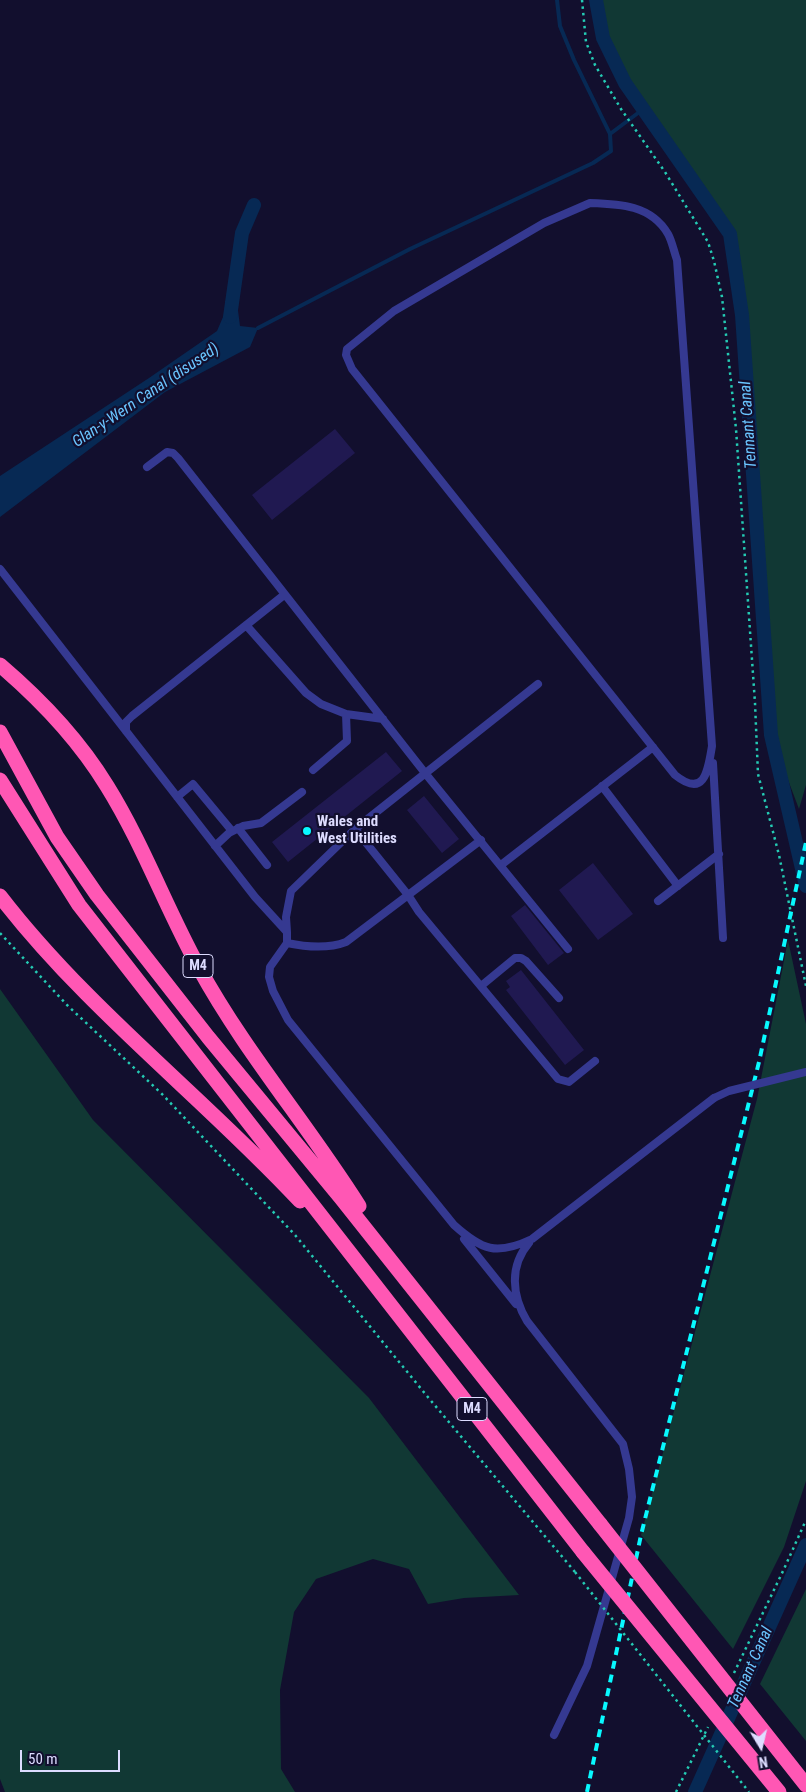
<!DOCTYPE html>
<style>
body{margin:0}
#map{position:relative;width:806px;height:1792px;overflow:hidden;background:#120f2e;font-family:"Roboto Condensed",sans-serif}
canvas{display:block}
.north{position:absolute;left:736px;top:1722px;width:50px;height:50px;-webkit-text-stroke:4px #120f2e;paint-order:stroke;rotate:171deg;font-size:14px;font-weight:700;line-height:20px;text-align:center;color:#dddcff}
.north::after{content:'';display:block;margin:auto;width:18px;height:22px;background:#dddcff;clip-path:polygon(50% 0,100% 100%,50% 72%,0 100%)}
.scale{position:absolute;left:20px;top:1750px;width:100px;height:22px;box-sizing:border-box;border:2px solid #dddcff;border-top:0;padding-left:6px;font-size:15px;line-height:18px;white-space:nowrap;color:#dddcff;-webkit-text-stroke:4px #120f2e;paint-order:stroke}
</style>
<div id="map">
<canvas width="806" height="1792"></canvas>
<div class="north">N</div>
<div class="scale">50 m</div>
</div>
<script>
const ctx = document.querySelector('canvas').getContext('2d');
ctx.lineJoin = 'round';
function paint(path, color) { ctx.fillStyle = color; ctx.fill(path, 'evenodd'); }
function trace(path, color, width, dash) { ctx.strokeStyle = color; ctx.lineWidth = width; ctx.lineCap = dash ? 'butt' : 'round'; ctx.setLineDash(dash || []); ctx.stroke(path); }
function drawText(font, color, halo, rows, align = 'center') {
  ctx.font = font + ' "Roboto Condensed",sans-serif'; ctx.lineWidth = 4.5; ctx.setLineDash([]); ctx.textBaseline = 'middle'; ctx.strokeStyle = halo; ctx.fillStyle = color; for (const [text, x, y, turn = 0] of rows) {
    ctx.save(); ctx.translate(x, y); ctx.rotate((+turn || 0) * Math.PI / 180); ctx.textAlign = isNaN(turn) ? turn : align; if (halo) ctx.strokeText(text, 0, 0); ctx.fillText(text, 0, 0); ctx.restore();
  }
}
paint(new Path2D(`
 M596,0H806V785L799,809L771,735L742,315L730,234L625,83L603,38Z
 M788,940L806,1024V1481L784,1547L733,1649L641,1535L757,1099Z
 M0,989L93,1120L369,1398L519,1595L464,1598L428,1604L409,1569L373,1559L316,1579L294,1612L280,1690L281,1769L295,1792H5L0,1779Z
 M806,1589V1741L760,1684Z`), '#113834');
paint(new Path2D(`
 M232,299L237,303L240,326L258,328L250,347L165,392L0,517V476L149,378L217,331L226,310L225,301Z`), '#072954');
trace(new Path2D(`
 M610,134L642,110
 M258,328L410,249L593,163L611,151L610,134L574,60L560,26L557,0`), '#072954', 4);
trace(new Path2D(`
 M596,0L603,38L625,83L730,234L742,315L771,735L806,886
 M230,317L242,233L254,205
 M695,1792L806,1545`), '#072954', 14);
paint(new Path2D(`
 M335,429L355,453L272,520L252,495Z
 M386,752L402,771L288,862L272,842Z
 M424,796L459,839L442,853L407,810Z
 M593,863L633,914L598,940L559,890Z
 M525,905L564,953L548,965L511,916Z
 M521,970L584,1050L565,1065L506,990L510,987L506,981Z`), '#201951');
trace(new Path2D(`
 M582,0L586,42L595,65L621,109L665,172L708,242L714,261L722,297L736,429L755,703L758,774L779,855L806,986
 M0,933L67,1005L162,1094L295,1235L427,1396L575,1572
 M734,1673L784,1569L806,1520
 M676,1792L708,1727`), '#24cbb4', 2.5, [2.5, 4]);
trace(new Path2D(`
 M590,203C620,204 651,205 668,234C672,241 674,252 677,260L712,746C708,770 705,799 675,775L352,369L346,355L347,349L394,311L544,223Z
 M147,467L167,452L173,453L178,458L425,773L568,949
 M0,569L255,897L287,932V943L270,967L269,977L273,991L288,1020L454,1225C482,1250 496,1256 532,1239L714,1098
 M246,625L306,693L321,704L346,714L383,719
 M126,731V722L132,716L284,595
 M713,763L723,938
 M313,770L347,741L346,714
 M602,786L678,886
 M177,797L193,784L232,831
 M238,828L267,865
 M355,829L408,895L419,912L558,1079L569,1082L595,1061
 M215,846L229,833L243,826L261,823L302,792
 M501,865L653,747
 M658,901L719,854
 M287,932L286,917L291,891L355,829L538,684
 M287,943C306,947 328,949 346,942L481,840
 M481,986L515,958H521L526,961L559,998
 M464,1239L516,1304
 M529,1243C509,1266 512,1296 527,1321L623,1444L629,1469L632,1497L629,1518L587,1666L554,1735`), '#353991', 8);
trace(new Path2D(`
 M0,665C41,700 79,740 107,786C143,844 166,908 199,968C245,1052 308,1125 359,1206
 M0,732L57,837L97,895L208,1037L341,1198L600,1524
 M0,780L79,905L583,1552
 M0,896C87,1009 203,1097 300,1201`), '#ff57b4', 15);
trace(new Path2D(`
 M587,1792L641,1535L759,1062L806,842`), '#08f9ff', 4, [8, 6]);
trace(new Path2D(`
 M575,1572L749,1792`), '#24cbb4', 2.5, [2.5, 4]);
trace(new Path2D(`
 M714,1098L729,1091L806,1072`), '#353991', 8);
trace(new Path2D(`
 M600,1524L806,1785
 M583,1552L779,1792`), '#ff57b4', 15);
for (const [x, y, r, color] of [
 [307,831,5,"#08f9ff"]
]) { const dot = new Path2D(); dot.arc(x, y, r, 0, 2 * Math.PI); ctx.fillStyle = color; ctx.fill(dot); trace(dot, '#120f2e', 2); }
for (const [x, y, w] of [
 [198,966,30],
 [472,1409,30]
]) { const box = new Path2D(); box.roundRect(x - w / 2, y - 11.5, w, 23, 4); ctx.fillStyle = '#120f2e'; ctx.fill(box); trace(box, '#dddcff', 1); }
drawText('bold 14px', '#dddcff', null, [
 ["M4",198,966],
 ["M4",472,1409]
]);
drawText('bold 15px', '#dddcff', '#120f2e', [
 ["Wales and",317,822],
 ["West Utilities",317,839]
], 'left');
drawText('italic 16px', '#6ac5ff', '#120f2e', [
 ["Glan-y-Wern Canal (disused)",146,396,-34],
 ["Tennant Canal",749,425,-94],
 ["Tennant Canal",751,1668,-66]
]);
</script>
